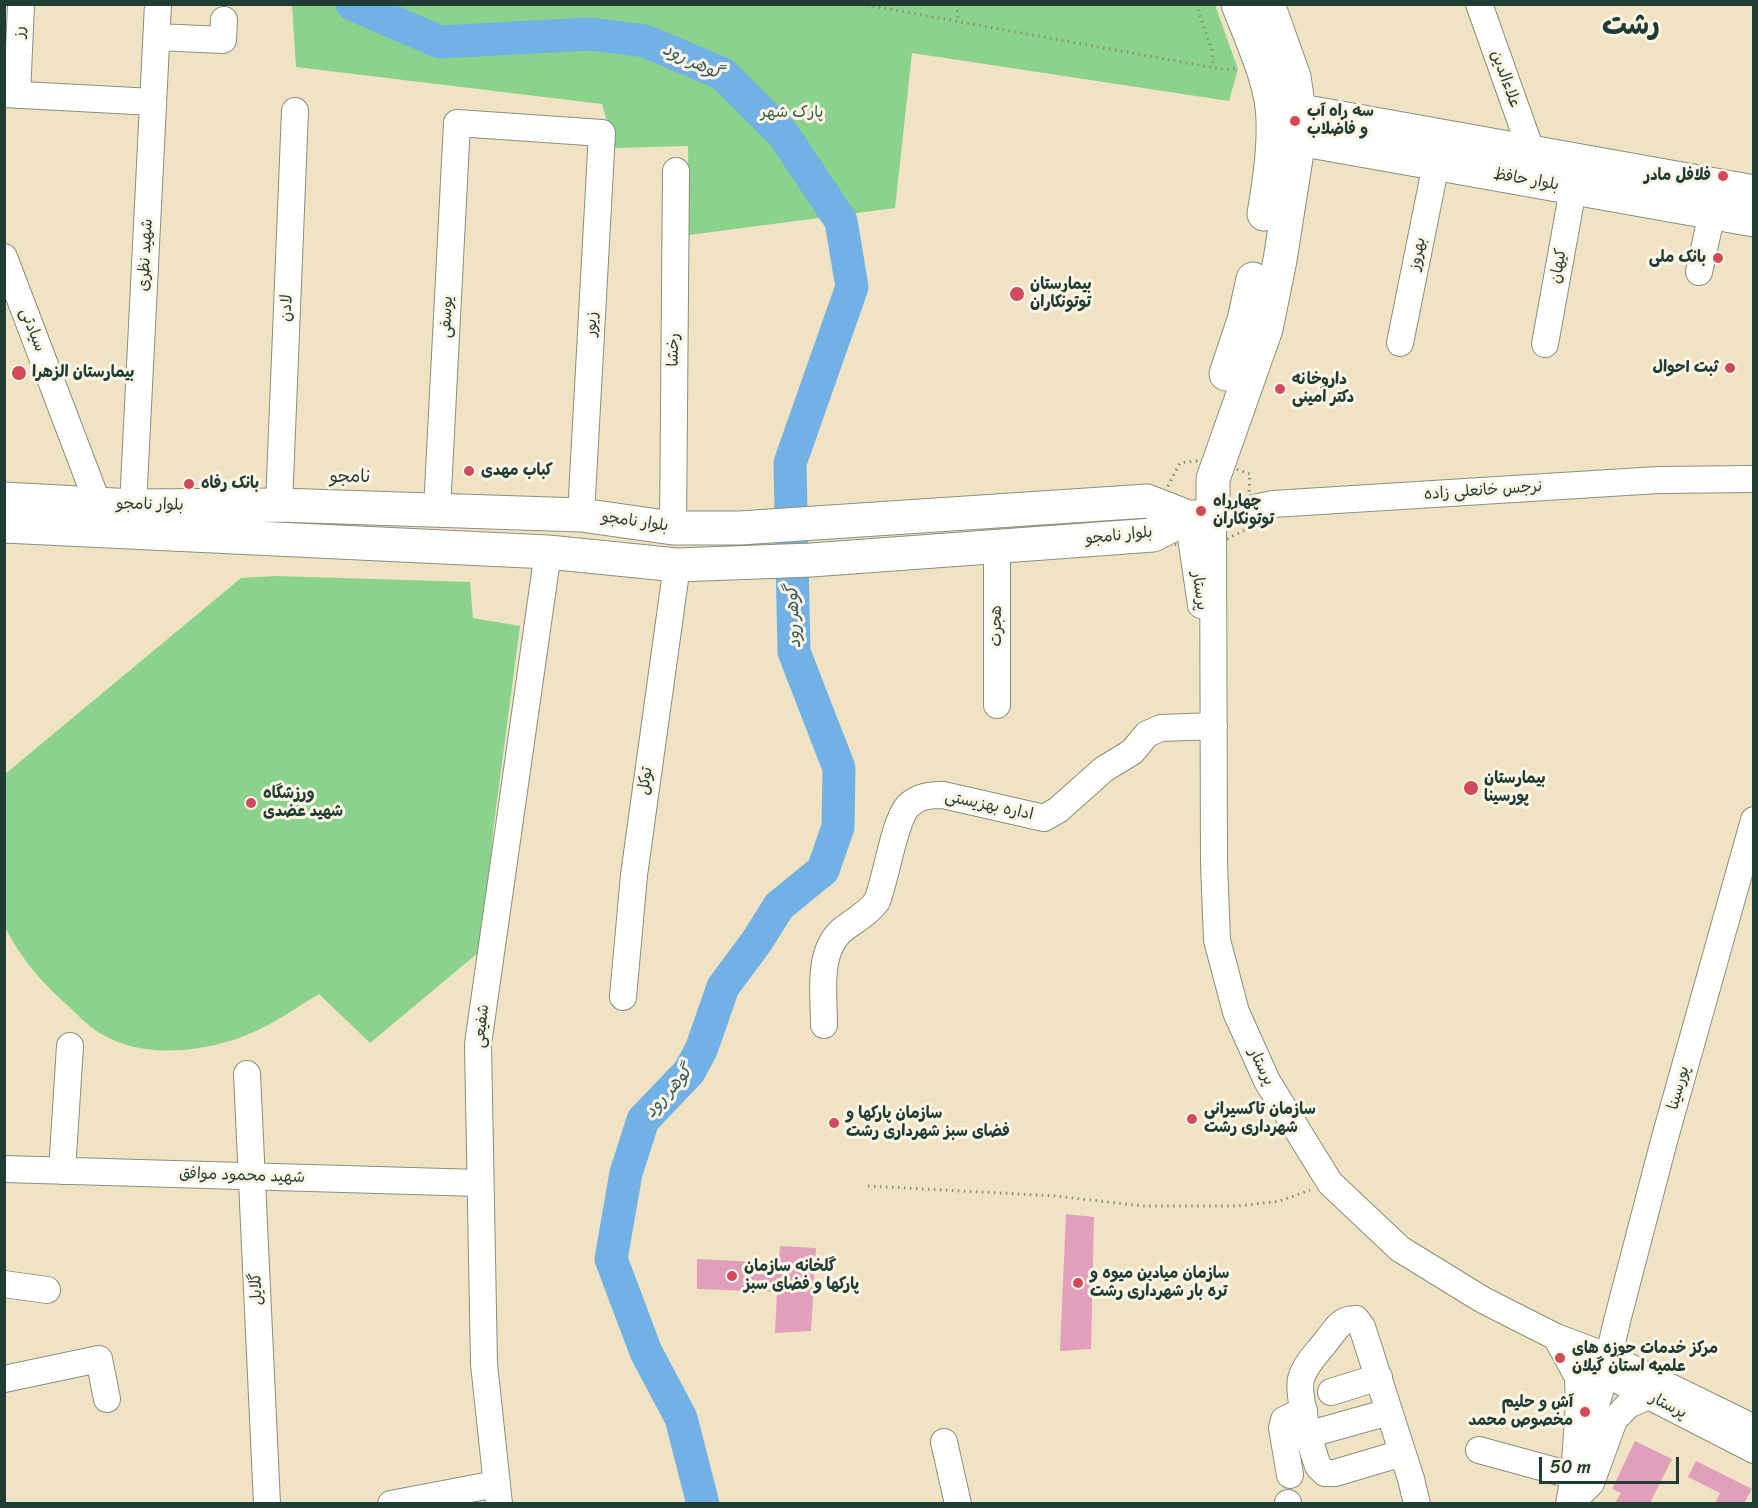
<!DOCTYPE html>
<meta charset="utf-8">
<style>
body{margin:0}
#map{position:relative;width:1758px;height:1508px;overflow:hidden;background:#f0e3c4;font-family:Sriracha,sans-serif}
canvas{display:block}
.frame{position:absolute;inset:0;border:6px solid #1f3d34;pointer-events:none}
.scale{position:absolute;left:1539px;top:1457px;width:140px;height:27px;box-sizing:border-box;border:3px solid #1f3d34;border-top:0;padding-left:8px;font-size:18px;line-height:21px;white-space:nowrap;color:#1f3d34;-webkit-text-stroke:4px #fcf5e5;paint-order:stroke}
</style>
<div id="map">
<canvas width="1758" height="1508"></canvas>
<div class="frame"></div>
<div class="scale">50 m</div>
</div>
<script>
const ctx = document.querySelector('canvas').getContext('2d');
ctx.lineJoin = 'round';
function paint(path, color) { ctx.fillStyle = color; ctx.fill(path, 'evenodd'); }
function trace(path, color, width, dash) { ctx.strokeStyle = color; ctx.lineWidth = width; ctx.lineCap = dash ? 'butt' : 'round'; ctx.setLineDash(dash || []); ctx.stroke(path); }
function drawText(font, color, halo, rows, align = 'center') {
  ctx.font = font + ' Sriracha,"Playpen Sans Arabic",sans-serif'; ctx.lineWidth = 6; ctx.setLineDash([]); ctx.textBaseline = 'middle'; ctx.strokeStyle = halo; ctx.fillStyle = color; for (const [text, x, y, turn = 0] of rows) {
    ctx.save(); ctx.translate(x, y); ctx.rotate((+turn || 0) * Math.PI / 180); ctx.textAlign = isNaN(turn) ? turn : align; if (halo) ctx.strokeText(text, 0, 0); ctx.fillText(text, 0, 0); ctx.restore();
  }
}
paint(new Path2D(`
 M292,5H1215L1238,69L1229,101L912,53L895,208L689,235L688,146L615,148L602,104L296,67Z
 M275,576L470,582L473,618L520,626L493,831L484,937L479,952L370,1043L319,994C294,1009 268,1028 239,1038C192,1054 133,1059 91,1027C82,1020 75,1012 67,1005C42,983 19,956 5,927L4,775L241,578Z`), '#8bd28c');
trace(new Path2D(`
 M352,4L440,42L590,34L645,41L723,74L783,134L841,221L852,287L790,463L794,652L839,768L838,827L823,870L779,906L757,941L723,987L701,1050L689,1072L643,1120L626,1173L611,1259L646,1352L681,1418L703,1504`), '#72b1e5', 33);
paint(new Path2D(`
 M1066,1214L1094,1217L1091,1349L1060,1351Z
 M780,1246L816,1248L811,1331L775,1333L777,1292L697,1289V1259L779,1263Z
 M1635,1441L1672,1459L1650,1503H1615L1621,1493L1612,1489Z
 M1696,1461L1752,1489L1744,1503H1715L1720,1493L1688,1477Z`), '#e19fbb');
const minor = new Path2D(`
 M1479,4L1532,153
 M157,37L223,40L224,20
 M4,94L153,102
 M17,95L21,4
 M4,257L98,504
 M1699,272L1712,213
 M1400,343L1436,164
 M1545,344L1573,189
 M1754,479L1658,480L1273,504L1213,517L1214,863L1217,940L1236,1012L1267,1081L1330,1183L1400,1249L1483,1300L1556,1337L1609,1357L1754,1428
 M279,505L295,111
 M133,506L158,4
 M437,510L457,123L602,133L581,515
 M1188,517L1201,605
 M673,528L676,171
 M997,546V705
 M623,997L634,875L677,565
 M824,1025C824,995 817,953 841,931C853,921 868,914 877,901C886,879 894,821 908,806C918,796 930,795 943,795L1044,818L1058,810L1104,769L1132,752L1147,734L1161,728L1214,726
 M247,1074L267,1504
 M4,1169L479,1183
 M62,1171L70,1046
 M4,1284L47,1290
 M1604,1373L1754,1450
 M4,1379L99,1359L107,1399
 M1331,1392L1379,1377
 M1310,1434L1389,1412
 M944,1442L958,1504
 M1479,1450L1574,1476L1579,1406L1578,1377L1556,1337
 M1402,1453L1335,1473H1325L1318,1466C1312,1450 1297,1395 1301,1379C1305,1364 1319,1351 1328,1339C1337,1328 1340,1319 1356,1319L1362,1327L1411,1479L1417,1504
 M1290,1475L1282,1428L1284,1420L1304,1410
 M1288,1503V1504
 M391,1504L496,1484
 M499,1504L484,1364L478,1044L548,552
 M1569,1504L1574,1476L1602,1385L1617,1321L1664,1141L1754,820
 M1570,1504L1591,1483L1614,1420L1628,1405L1649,1396`);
const major = new Path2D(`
 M1238,4C1251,39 1273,83 1273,121C1274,152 1269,183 1264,214
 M1278,118L1299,111L1324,115L1754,192
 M1282,126L1299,139L1754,220
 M1226,374L1244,320L1253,279
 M4,499L133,506L279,505L581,515L673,528H740L1147,501L1188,517H1213V479L1266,329L1280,260L1299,139V111L1294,77L1268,4
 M4,526L548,552L677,565L811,560L1153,535L1188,517`);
trace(minor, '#88907c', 28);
trace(major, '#88907c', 35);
trace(new Path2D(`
 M861,4L1226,70L1238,68
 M957,4L958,22
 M1196,4L1212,51L1213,67
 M1196,461L1219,463L1250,474L1247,529L1213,546L1192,547L1164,543L1158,505L1180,463Z
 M868,1186L1055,1196L1143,1206H1238L1280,1201L1310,1190`), '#88907c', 3, [1.5, 4.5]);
trace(minor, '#fff', 26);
trace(major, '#fff', 33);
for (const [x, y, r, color] of [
 [1295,121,6,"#d1495b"],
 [1723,176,6,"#d1495b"],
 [1718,258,6,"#d1495b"],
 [1017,294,8,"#d1495b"],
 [1730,368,6,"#d1495b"],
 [19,373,8,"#d1495b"],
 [1280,389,6,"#d1495b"],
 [469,471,6,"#d1495b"],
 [189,484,6,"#d1495b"],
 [1201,511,6,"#d1495b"],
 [1471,788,8,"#d1495b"],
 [251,803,6,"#d1495b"],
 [1192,1119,6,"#d1495b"],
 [834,1123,6,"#d1495b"],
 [732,1276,6,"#d1495b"],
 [1078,1283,6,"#d1495b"],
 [1560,1358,6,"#d1495b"],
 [1585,1412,6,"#d1495b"]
]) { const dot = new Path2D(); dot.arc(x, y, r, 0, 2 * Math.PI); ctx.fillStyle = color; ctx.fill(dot); trace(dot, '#fcf5e5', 2); }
drawText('16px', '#1f3d34', '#fcf5e5', [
 ["رز",20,32,-87],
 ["علاءالدین",1505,79,70],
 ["بلوار حافظ",1526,180,10],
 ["بهروز",1418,254,-79],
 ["شهید نظری",146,255,-87],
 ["کیهان",1559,266,-80],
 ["لادن",287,308,-88],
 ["یوسفی",447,317,-87],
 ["زیور",592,324,-87],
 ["سیادتی",32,330,69],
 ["رخشا",674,350,-89],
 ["نرجس خانعلی زاده",1483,491,-4],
 ["بلوار نامجو",150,505,1],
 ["بلوار نامجو",635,522,8],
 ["بلوار نامجو",1119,536,-6],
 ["پرستار",1199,591,82],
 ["هجرت",997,626,-90],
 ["توکل",646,781,-82],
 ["اداره بهزیستی",989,806,12],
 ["شفیعی",482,1026,-84],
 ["پرستار",1261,1067,64],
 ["پورسینا",1679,1088,-75],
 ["شهید محمود موافق",242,1176,2],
 ["گلایل",257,1289,-93],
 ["پرستار",1668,1406,27]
]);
drawText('bold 16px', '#1f3d34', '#fcf5e5', [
 ["سه راه آب",1307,112],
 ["و فاضلاب",1307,130],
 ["فلافل مادر",1711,176,"right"],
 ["بانک ملی",1706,258,"right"],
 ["بیمارستان",1030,285],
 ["توتونکاران",1030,303],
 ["ثبت احوال",1718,368,"right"],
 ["بیمارستان الزهرا",32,373],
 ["داروخانه",1292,380],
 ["دکتر امینی",1292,398],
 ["کباب مهدی",481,471],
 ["بانک رفاه",201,484],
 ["چهارراه",1213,502],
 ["توتونکاران",1213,520],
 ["بیمارستان",1484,779],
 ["پورسینا",1484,797],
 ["ورزشگاه",263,794],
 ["شهید عضدی",263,812],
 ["سازمان تاکسیرانی",1204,1110],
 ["شهرداری رشت",1204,1128],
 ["سازمان پارکها و",846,1114],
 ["فضای سبز شهرداری رشت",846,1132],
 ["گلخانه سازمان",744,1267],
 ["پارکها و فضای سبز",744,1285],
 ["سازمان میادین میوه و",1090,1274],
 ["تره بار شهرداری رشت",1090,1292],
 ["مرکز خدمات حوزه های",1572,1349],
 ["علمیه استان گیلان",1572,1367],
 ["آش و حلیم",1573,1403,"right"],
 ["مخصوص محمد",1573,1421,"right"]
], 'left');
drawText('16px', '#355b46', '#fcf5e5', [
 ["پارک شهر",792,113]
]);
drawText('italic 18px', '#345a60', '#fcf5e5', [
 ["گوهر رود",692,62,25],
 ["گوهر رود",794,617,-93],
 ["گوهر رود",669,1092,-49]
]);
drawText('18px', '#1f3d34', '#fcf5e5', [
 ["نامجو",350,477]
]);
drawText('bold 28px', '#1f3d34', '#fcf5e5', [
 ["رشت",1631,27]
]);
</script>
